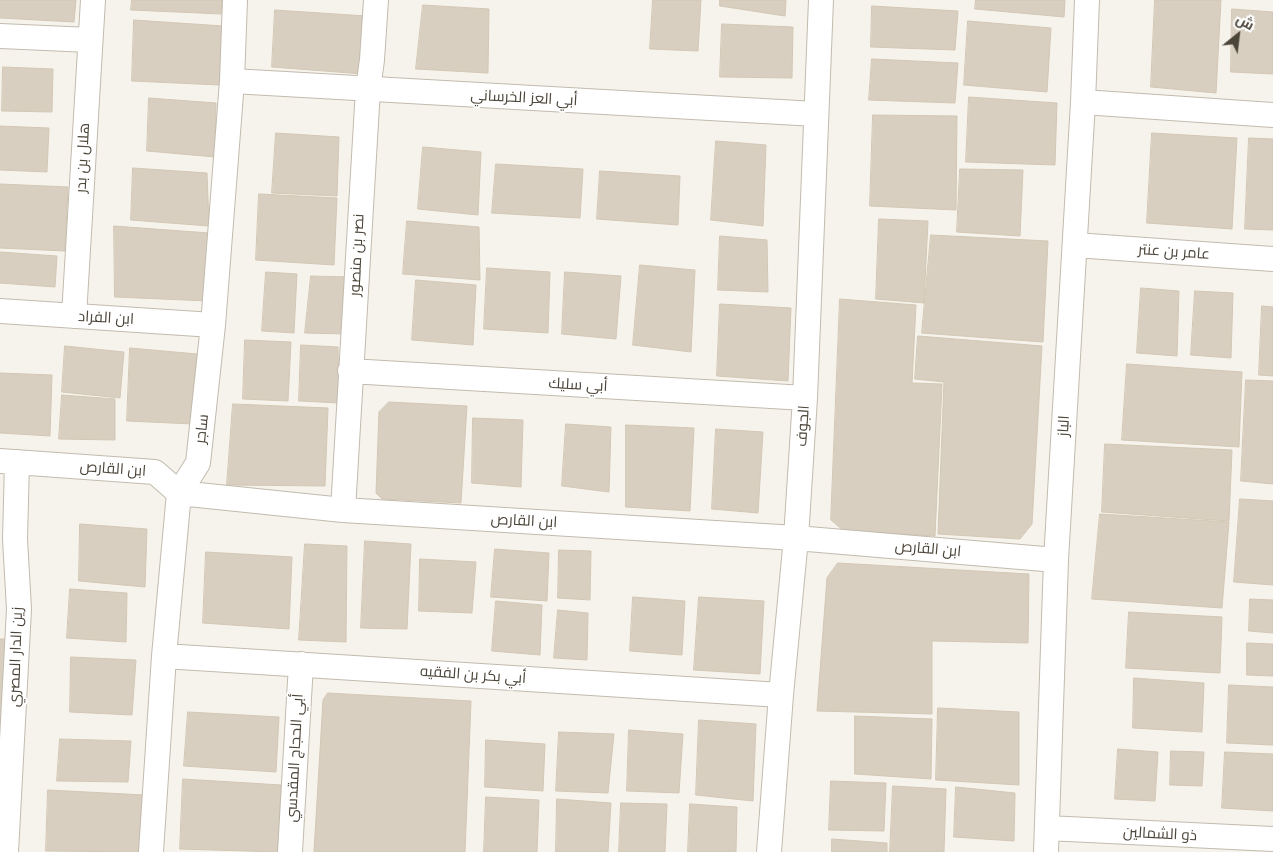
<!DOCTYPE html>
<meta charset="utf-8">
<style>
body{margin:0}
#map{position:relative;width:1273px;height:852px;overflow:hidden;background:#f6f3ec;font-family:Montserrat,Cairo,sans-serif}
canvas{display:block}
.north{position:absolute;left:1213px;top:10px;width:50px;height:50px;-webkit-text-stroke:4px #fff;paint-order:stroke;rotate:29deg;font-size:14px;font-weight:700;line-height:20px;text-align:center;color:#4b4439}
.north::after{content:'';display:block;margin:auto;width:18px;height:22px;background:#4b4439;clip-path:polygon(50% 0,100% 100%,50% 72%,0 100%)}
</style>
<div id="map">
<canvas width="1273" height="852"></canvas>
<div class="north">ش</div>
</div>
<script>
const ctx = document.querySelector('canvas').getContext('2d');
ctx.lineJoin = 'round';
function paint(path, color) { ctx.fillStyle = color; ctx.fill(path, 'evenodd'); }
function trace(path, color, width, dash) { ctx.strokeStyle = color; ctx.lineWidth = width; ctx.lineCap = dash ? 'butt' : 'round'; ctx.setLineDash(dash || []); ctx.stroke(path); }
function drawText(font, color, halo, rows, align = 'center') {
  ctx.font = font + ' Montserrat,Cairo,sans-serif'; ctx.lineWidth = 4; ctx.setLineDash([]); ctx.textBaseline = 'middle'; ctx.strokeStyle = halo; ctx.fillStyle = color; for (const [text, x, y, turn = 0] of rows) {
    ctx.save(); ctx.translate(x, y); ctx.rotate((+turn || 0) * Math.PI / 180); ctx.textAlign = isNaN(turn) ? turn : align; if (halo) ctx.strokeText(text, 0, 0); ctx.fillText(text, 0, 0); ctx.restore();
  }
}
const building = new Path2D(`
 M0,0H76L74,22L0,18Z
 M132,0H222L221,14L131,10Z
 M653,0H701L698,51L650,49Z
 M720,0H786L785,16L720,6Z
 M976,0H1065L1064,17L975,9Z
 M1155,0H1221L1216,93L1151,87Z
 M423,5L489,9L488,73L416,69Z
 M872,6L958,11L955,50L871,47Z
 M1232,9L1273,12V74L1231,72Z
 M275,10L366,16L363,74L272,67Z
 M134,20L223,26L219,85L132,81Z
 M968,21L1051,28L1047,92L964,85Z
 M722,24L793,27L792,78L720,77Z
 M872,59L958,63L955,103L869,100Z
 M3,67L53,69L52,112L2,111Z
 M969,97L1057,103L1055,165L966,162Z
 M149,98L216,103L215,157L147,151Z
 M873,115L957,116L956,210L870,206Z
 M0,126L49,128L47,172L0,170Z
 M276,133L339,137L337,196L272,193Z
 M1152,133L1237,138L1232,229L1147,223Z
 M1249,138L1273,139V230L1245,229Z
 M716,141L766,145L763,226L711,220Z
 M423,147L481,152L478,215L418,209Z
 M496,164L583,169L580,218L492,213Z
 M133,168L207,173L209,226L131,220Z
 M960,169L1023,170L1020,236L957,232Z
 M600,171L680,176L678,225L597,219Z
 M0,184L68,187L65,251L0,248Z
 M259,194L337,198L334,265L256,260Z
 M879,219L928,221L924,303L876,299Z
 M407,221L479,227L480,280L403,274Z
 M114,226L209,233L208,301L115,297Z
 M931,235L1048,241L1043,342L922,333Z
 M720,236L767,240L768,292L718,290Z
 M0,252L57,256L55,287L0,283Z
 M640,265L695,270L691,352L633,345Z
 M487,268L550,272L548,333L484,329Z
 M266,272L297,274L294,333L262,331Z
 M565,272L621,276L616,339L562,334Z
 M311,276L349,277L346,334L305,333Z
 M416,280L476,285L473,345L412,340Z
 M1141,288L1179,291L1177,356L1137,353Z
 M1195,291L1233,293L1231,358L1191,355Z
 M840,299L916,305L912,383L942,384L935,536L844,531L831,520Z
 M720,304L791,308L788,381L717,376Z
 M1262,306L1273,307V376L1259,375Z
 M918,336L1042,346L1032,524L1020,539L938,534L944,382L915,379Z
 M245,340L291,342L288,401L243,399Z
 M301,345L338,347L339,403L299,401Z
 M65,346L124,352L120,398L62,392Z
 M130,348L197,354L193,424L127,421Z
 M1127,364L1242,372L1239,447L1122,440Z
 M0,373L52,375L50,436L0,433Z
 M1246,380L1273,381V484L1241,481Z
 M62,395L115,399V440L59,439Z
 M389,402L467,406L461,503L382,499L376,493L379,412Z
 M233,404L328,408L325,486L227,485Z
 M473,418L523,420L521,487L472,483Z
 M566,424L611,427L609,492L562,486Z
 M626,425L694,428L690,511L626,507Z
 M716,429L763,432L758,513L712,509Z
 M1105,444L1232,450L1229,521L1102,512Z
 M1240,499L1273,501V585L1234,582Z
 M1100,514L1229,522L1222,608L1092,599Z
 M80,524L147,529L145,587L79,581Z
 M365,541L411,544L407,629L361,628Z
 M305,544L347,546L346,642L299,640Z
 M495,549L549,553L547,601L491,597Z
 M559,550L591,551L590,600L558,598Z
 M206,552L292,557L289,629L203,623Z
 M420,559L476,562L472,613L419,611Z
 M838,563L1029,574L1028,643L932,641V714L817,711L827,578Z
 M70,589L127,593L126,642L67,638Z
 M633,597L685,601L682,655L630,651Z
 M699,597L764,601L760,674L694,670Z
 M1250,599L1273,600V633L1249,631Z
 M496,601L542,605L540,655L492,651Z
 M558,610L588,613L587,660L554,658Z
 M1129,612L1222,617L1220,673L1126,668Z
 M0,639H10L4,737H0Z
 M1247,643L1273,644V676L1247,675Z
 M71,657L136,660L132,715L70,712Z
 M1134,678L1204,683L1202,732L1133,728Z
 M1229,685L1273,687V745L1227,743Z
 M328,693L471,701L465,852H314L323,700Z
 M938,708L1019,712V785L936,780Z
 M188,712L279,717L276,772L184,766Z
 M855,716L932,719L931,779L855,774Z
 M699,720L756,724L753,801L696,795Z
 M629,730L683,734L679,793L627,791Z
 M559,732L614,734L608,793L556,791Z
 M60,739L131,741L128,782L57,781Z
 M486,740L545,744L543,791L485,787Z
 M1118,749L1158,752L1155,801L1115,799Z
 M1171,751L1204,752L1202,786L1170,785Z
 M1225,752L1273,754V811L1222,808Z
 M183,779L281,785L278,852L180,849Z
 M831,781L886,783L884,831L829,830Z
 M893,786L946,789L944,852H890Z
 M956,787L1015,793L1014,841L954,837Z
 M48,790L145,795L146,852L46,851Z
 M486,797L539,800L537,852H484Z
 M557,799L611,803L608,852H556Z
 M621,803L667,804L665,852H619Z
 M690,804L737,807L736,852H688Z
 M832,839L887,843V852H832Z`);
paint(building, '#d8cfc1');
trace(building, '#d3c7b4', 1);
const minor = new Path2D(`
 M0,36L90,40
 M232,81L816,114
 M1083,102L1273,115
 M1075,245L1273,259
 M0,311L213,325
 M74,316L93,0
 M350,371L805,398
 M0,461L155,472L179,493L343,510L796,538L1056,560
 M343,510L368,89L372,60L376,0
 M164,656L781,695
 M1047,828L1273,839
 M6,852L19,609L15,539L17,462
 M151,852L164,656L179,493L198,463L213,325L232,81L235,0
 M290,852L301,664
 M769,852L781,695L796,538L805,398L821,0
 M1046,852L1056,560L1083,102L1087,0`);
trace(minor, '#c2bbae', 26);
trace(minor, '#fff', 24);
drawText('15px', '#4b4439', '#fff', [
 ["أبي العز الخرساني",524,98,3],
 ["هلال بن بدر",83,158,-87],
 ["عامر بن عنتر",1174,252,4],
 ["نصر بن منصور",357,255,-87],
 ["ابن الفراد",106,318,3],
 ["أبي سليك",578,385,3],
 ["الجوف",803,426,-86],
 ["الباز",1064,426,-87],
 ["ساجر",202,429,-84],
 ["ابن القارص",113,469,4],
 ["ابن القارص",524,521,3],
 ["ابن القارص",928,549,5],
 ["زين الدار المصري",16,657,-88],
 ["أبي بكر بن الفقيه",473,675,4],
 ["أبي الحجاج المقدسي",295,758,-87],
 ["ذو الشمالين",1160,834,3]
]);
</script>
